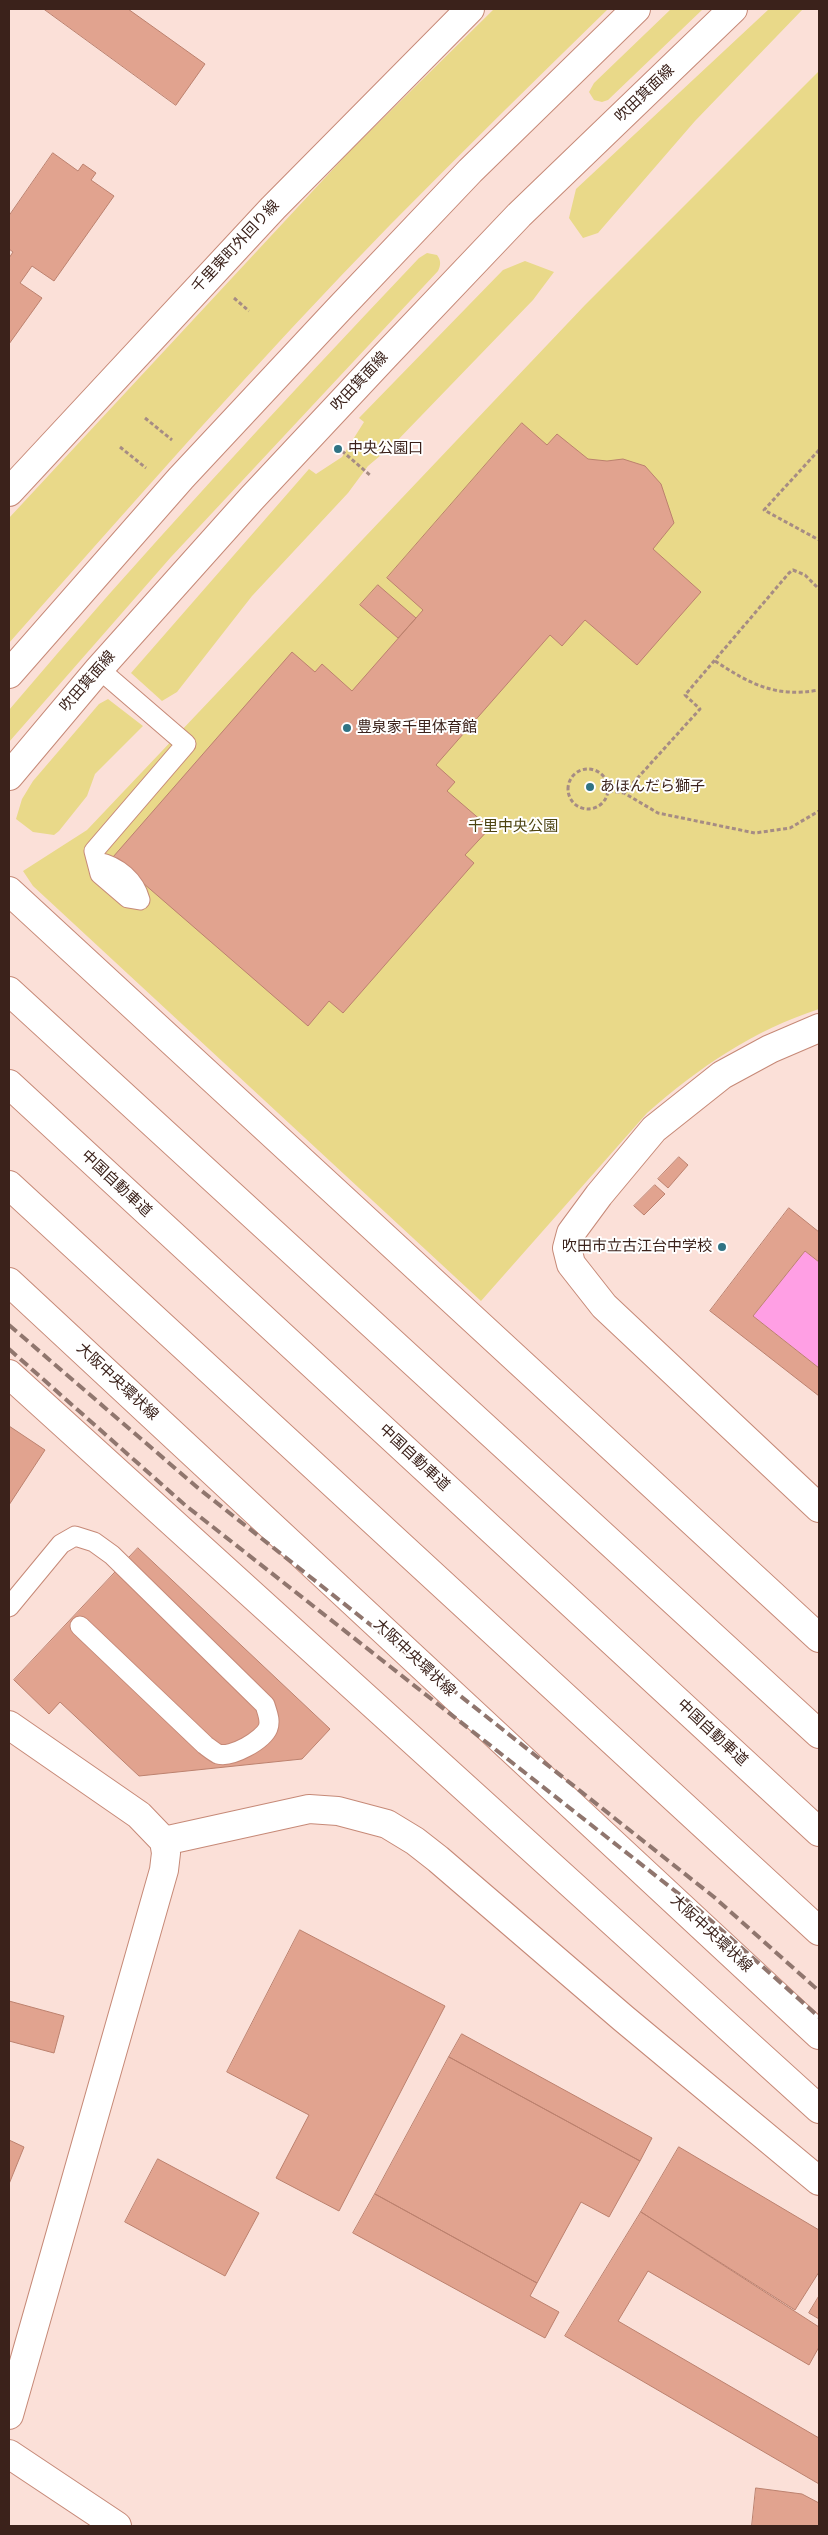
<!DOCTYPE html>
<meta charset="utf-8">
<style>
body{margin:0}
#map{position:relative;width:828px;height:2535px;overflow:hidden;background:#fbe0d8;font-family:"DM Sans",sans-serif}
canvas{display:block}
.frame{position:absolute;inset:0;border:10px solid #3b221b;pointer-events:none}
</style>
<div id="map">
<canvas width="828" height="2535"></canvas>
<div class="frame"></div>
</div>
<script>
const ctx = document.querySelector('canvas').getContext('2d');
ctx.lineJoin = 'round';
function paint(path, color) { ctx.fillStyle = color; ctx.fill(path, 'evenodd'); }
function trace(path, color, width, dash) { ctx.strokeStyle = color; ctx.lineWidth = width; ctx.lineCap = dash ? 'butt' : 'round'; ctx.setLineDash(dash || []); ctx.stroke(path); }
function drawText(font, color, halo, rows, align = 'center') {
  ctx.font = font + ' "DM Sans","Noto Sans JP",sans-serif'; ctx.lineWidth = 4; ctx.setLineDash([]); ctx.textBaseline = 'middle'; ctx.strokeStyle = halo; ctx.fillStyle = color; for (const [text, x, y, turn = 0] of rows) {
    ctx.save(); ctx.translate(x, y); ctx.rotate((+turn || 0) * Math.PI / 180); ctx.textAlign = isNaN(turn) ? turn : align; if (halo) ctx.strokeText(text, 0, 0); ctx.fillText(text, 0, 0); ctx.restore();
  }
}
paint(new Path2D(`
 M494,9H608C535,80 462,152 390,225C258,360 134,502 9,643V518L349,152Z
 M671,9H703L608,100L602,102L594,100L589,92L594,83Z
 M769,9H803L695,121L598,233L583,238L569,218L576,189Z
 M819,71V1009C754,1030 698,1068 647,1113L481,1301L33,886L23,871L87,830L585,305Z
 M427,253L437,255C441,260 441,265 438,271L171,557L9,742V710C140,555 279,406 419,258Z
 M525,261L554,272L533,300L393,445L368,466L348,493L252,596L177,692L162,701L131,673L309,469L316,474L342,457L364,422L359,418L503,270Z
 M108,699L143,726L95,774L87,796L59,831L54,835L33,832L16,819L22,799L33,781L99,704Z`), '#e9d989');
paint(new Path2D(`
 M805,1251L819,1262V1368L753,1316Z`), '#ff9fe4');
const building = new Path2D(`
 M44,9H128L205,64L176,105Z
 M53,153L78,171L83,164L96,173L91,180L114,196L54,281L32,266L20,283L42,298L9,344V258L13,252L9,249V216Z
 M522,423L547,445L557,434L588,459L607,461L623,459L645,466L661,484L674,523L653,549L701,592L637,665L585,620L562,646L550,635L436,765L455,782L447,791L490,828L465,855L474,863L343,1013L329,1001L308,1026L113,857L292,652L315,672L322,664L352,691L423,610L387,578Z
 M378,585L416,618L398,638L360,605Z
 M679,1157L688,1165L668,1188L658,1179Z
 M655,1185L665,1194L644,1215L634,1206Z
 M789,1208L819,1232V1262L805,1251L753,1316L819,1368V1396L710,1311Z
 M9,1426L45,1450L9,1505Z
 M138,1548L330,1729L302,1759L139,1776L60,1702L49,1714L14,1680Z
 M300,1930L445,2006L339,2211L276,2178L309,2115L227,2072Z
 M9,2001L64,2016L54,2053L9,2041Z
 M462,2034L652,2138L640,2161L449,2057Z
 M449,2057L640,2161L609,2217L581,2202L537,2283L375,2194Z
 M9,2140L24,2147L9,2184Z
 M679,2147L819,2230V2272L795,2310L641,2212Z
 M158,2159L259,2213L225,2276L125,2222Z
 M375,2194L537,2283L530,2296L559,2312L545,2338L353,2233Z
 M641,2212L819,2327V2347L809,2365L648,2271L618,2321L819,2438V2484L565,2336Z
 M819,2296V2319L809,2313Z
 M756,2488L802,2494L819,2503V2526H752Z`);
paint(building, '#e1a38f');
trace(building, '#bc816e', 1);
const lane = new Path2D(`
 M98,862C118,866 135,881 140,900L128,898L100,874L94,851L186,744L99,669
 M9,1607L61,1544L75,1536L94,1542L112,1555L265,1705C267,1712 271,1720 268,1728C263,1740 232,1758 218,1754C214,1752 209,1748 205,1745L80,1626`);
const street = new Path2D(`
 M9,1725L139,1815L164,1841L166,1853L164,1870L9,2415
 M164,1841L309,1809L338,1811L387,1824L415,1841L438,1859L623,2018L819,2181`);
const secondary = new Path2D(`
 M9,492L273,208L470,9
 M9,674L181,478L338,310L470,171L636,9
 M9,776L99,669L252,498L384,357L519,215L733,9
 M819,1028L770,1049L722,1075L654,1129L599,1195L571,1233L567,1248L571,1264L604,1306L819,1508`);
const primary = new Path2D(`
 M9,891L819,1638
 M9,991L819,1734
 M9,1282L819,2035
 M9,1374L819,2109
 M9,2454L117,2526`);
const highway = new Path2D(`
 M9,1084L819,1832
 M9,1185L819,1931`);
trace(lane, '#c68977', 21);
trace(street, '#c68977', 30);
trace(secondary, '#c68977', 30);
trace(primary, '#c68977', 30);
trace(highway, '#c68977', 30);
trace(new Path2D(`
 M234,298L249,311
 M145,418L172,440
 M120,447L146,468
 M819,450L764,510L819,540
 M342,451L371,476
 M715,661C750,684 776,698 819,690
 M568 789a20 20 0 1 1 40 0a20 20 0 1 1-40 0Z
 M609,791L624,793L658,813L755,833L790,828L819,811
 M624,793L700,709L685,695L789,573L793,570L805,575L819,589`), '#a68c84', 3, [4, 2.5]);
trace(lane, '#fff', 19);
trace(street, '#fff', 28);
trace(secondary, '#fff', 28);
trace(primary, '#fff', 28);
trace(highway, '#fff', 28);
trace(new Path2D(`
 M9,1325L198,1488L714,1897L819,1991
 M9,1349L185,1505L698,1909L819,2017`), '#90766e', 4, [10, 5]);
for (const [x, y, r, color] of [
 [338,449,5,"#307384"],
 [347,728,5,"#307384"],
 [590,787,5,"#307384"],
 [722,1247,5,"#307384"]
]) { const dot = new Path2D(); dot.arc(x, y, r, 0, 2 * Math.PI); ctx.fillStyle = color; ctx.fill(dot); trace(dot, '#fff', 2); }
drawText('15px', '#3b221b', '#fff', [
 ["吹田箕面線",645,94,-44],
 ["千里東町外回り線",236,247,-47],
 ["吹田箕面線",360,382,-47],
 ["吹田箕面線",88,682,-49],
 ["中国自動車道",116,1184,43],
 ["大阪中央環状線",117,1382,43],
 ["中国自動車道",414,1458,43],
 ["大阪中央環状線",414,1658,43],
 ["中国自動車道",712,1733,43],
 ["大阪中央環状線",711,1934,43]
]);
drawText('15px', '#3b221b', '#fff', [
 ["中央公園口",348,449],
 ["豊泉家千里体育館",357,728],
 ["あほんだら獅子",600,787],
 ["吹田市立古江台中学校",712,1247,"right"]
], 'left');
drawText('15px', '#4d4412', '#fff', [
 ["千里中央公園",513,827]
]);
</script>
